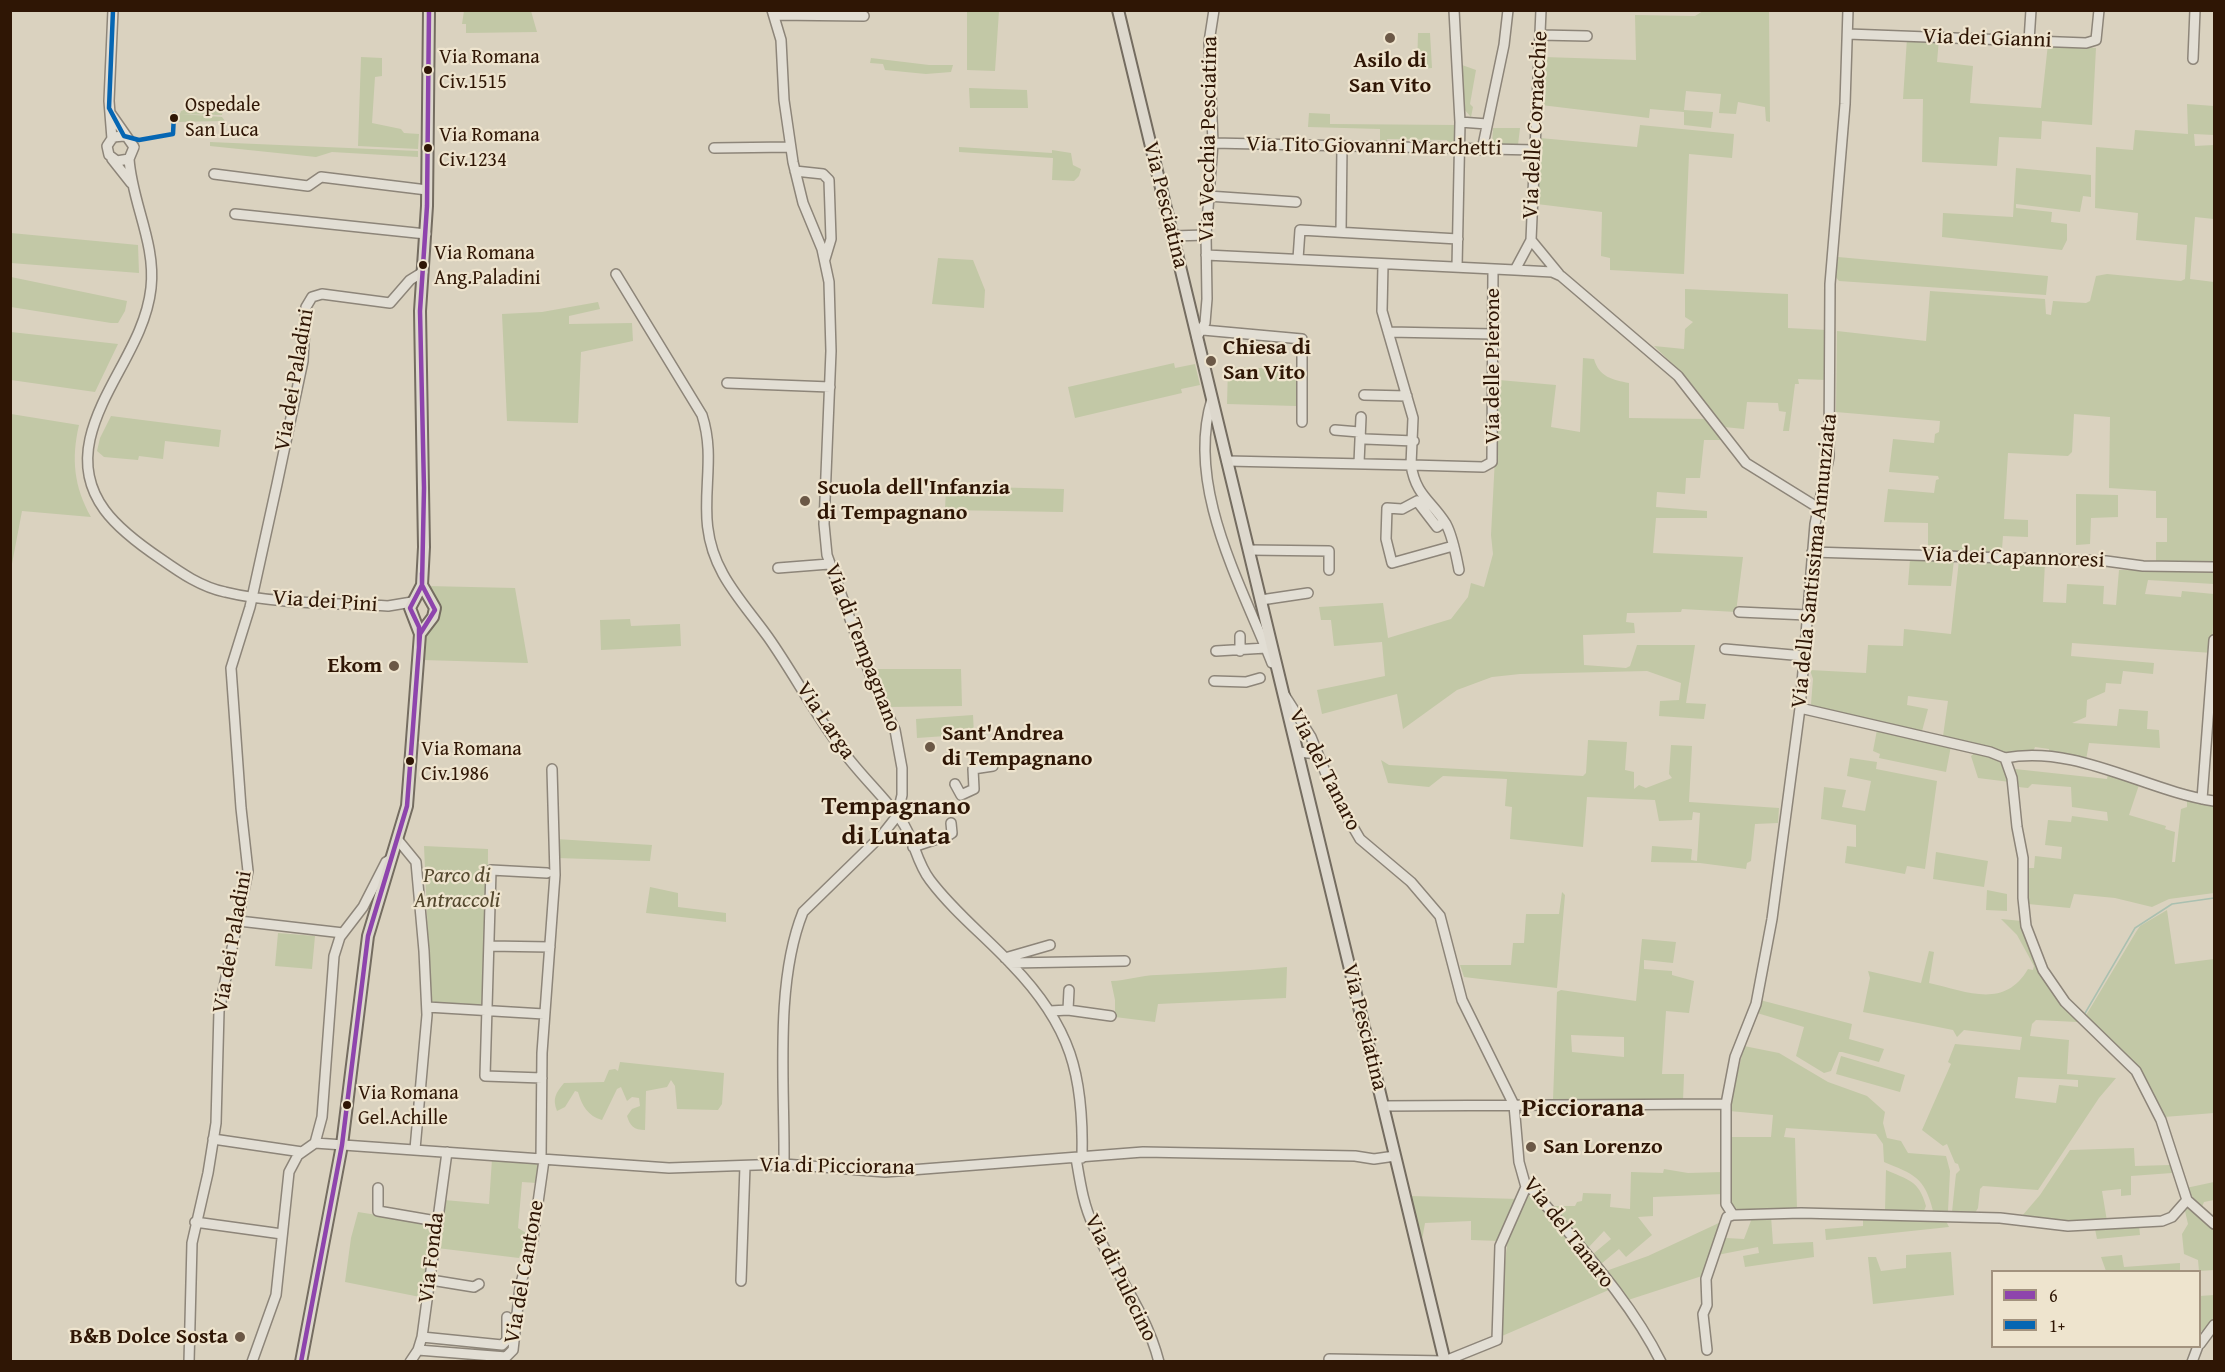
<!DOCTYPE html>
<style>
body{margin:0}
#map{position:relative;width:2225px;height:1372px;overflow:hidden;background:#dad2bf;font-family:"Gentium Book Plus",serif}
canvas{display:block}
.frame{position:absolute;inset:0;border:12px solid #2f1605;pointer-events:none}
.legend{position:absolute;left:1991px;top:1270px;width:210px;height:78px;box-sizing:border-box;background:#eee4ce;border:2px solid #a2927e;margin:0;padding:8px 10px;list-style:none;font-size:18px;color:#2f1605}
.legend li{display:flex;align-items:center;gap:12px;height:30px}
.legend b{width:30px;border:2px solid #a2927e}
</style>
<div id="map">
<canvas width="2225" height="1372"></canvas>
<div class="frame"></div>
<ul class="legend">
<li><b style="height:8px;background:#8e44ad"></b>6</li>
<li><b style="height:8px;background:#0566b3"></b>1+</li>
</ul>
</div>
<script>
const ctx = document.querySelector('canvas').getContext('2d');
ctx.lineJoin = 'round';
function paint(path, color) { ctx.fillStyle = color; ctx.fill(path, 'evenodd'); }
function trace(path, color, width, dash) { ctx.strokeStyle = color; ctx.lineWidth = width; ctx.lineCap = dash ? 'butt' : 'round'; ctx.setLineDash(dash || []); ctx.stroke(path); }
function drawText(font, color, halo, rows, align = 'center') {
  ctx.font = font + ' "Gentium Book Plus",serif'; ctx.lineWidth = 4.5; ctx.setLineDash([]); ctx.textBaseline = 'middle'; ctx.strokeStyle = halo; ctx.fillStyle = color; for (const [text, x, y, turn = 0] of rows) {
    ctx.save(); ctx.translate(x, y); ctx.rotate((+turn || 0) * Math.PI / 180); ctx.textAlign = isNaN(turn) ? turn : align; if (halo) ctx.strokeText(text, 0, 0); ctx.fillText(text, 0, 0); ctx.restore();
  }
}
paint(new Path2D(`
 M1722,10L1769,11L1770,122L1766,121L1765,107L1738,102L1736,114L1719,113L1721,94L1686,91L1684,110L1713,112L1711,128L1684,125V112L1650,109L1649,118L1541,105L1544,57L1636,60L1635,15L1695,16L1703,11Z
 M464,11H531L537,32L466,33V24H462Z
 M967,11H999L995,71L967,70Z
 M1418,33H1430L1432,68L1417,69Z
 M1907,38L1939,39L1937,62L1973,66L1970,103L2041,108L2048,44L2096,48L2092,125L2042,121L2041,139L1999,137L1997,166L1922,162L1923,99H1903Z
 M361,57L382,58V76L375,77L372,123L401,129L404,133L419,134L418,149L358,146Z
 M871,58L929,65H953L951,72L926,74L885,70L883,64L870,63Z
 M1462,65L1476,70L1470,104L1473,107L1471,117L1464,109Z
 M969,88L1027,90L1028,108H970Z
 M2187,104L2214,106V135L2194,134L2195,146L2214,145V219L2195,217L2190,279L2214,282V563L2156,562V542H2167V518H2156V491L2109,488L2110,417L2074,414L2072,452L2068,456L2008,453L2004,519L2028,520V537L2003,536L2002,549L1998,554L1928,550V523L1884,522L1888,489L1934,493L1936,480L1939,479L1938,476L1889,472L1893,439L1934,443L1935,434L1939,432L1940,421L1836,412L1837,331L1926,341L1930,291L2045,299L2046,314L2051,315L2053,301L2086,303L2090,301L2096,276L2107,274L2181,281L2185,279L2187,245L2136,240L2138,213L2095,208L2096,147L2133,150L2135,130L2188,134Z
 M189,108L223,109L222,115L181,114L222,117L225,121L177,122L181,111Z
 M1309,113L1330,114V124L1457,125L1456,142L1448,145L1447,140L1387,139V143H1380V129L1308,127Z
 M1640,125L1734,134L1732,158L1689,154L1684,274L1610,270V258L1601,256L1602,212L1537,204L1540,138L1637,147Z
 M1493,128H1520L1518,145H1492Z
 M210,142L418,151V157L332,152L316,157L210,146Z
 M959,147L1052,153V150L1071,153L1073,165L1081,169L1079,176L1074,181L1052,180L1053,158L959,152Z
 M2016,168L2091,175V197L2083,196L2080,212L2016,204V208L2052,212L2051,222L2067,224V240L2062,250L1942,237L1943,213L2013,217Z
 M11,233L138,245L139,273L11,263Z
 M1838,257L2048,276L2046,295L1839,281L1835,276Z
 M938,258L973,260L985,290L984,308L932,304Z
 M11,277L127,301L125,311L118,323H111L11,307Z
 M1685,289L1788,294V328L1827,330V380L1798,379L1799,384H1795L1789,431H1783L1786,412L1779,411L1778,403L1747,402L1744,429L1724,427L1686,377L1654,346L1684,349L1685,329L1693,322L1685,317Z
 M598,302L600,309L569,316V324L632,323L633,341L581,352L578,423L507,421L502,314L542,312Z
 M11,332L118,344L95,392L11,380Z
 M1583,358L1594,359C1599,377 1613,380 1629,383V418L1709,419L1722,440H1704L1700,478H1686L1685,494L1657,492L1656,507L1707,511V518H1656L1653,553L1743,557L1736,612L1682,609L1681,612L1627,613L1626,622L1634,623L1635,633L1583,635L1584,665L1626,668L1630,666L1637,645H1695L1686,703L1706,704L1704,719L1659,716L1660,701L1679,700L1681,683L1647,671L1520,674L1492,677L1457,690L1403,729L1397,694L1322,714L1317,690L1385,676L1382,642L1334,646L1331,620H1321L1319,607L1383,603L1388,638L1451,619L1468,597L1471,583L1484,587L1493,554L1491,535L1499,380L1556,385L1551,427L1580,432Z
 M1174,363L1175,368L1195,364L1200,385L1181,389L1182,393L1075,418L1068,387Z
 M1228,367L1297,369L1296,406L1227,404Z
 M11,414L79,425C71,459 74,487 91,517L22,511L11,569Z
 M111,416L221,430L219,447L165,441L163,459L139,456L138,460L104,457L97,451L100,438Z
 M946,486L1064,489L1063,512L945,510Z
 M2076,494L2118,495V517L2091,518L2090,544L2076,545Z
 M1910,559L1954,560L1951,586L1908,585Z
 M1959,560L2045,563L2043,602L2066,603L2067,584L2104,586L2103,604L2116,605L2119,570L2213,571L2214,584L2148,580L2145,594L2181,597L2182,591L2214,594L2212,653L2072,643L2071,656L2154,663L2153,674L2123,671L2121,684L2106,683L2105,692L2087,700L2086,717L2072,723L2117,726L2119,709L2148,711L2147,729L2159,730L2160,748L2089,743L2086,760L2049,755V749L2035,747L2033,752L2008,753L1943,736L1948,701L1908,696L1907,705L1928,709L1922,731L1815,709L1811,704L1813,679L1810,670L1866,673L1868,645L1903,646L1904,629L1951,634Z
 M427,586L515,588L528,663L422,660L428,630L441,612L440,603Z
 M630,619L631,626L680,624L681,646L601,650L600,620Z
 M875,669H961L962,706L889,707Z
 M973,715L974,734L917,738L916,719Z
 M1877,730L1951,746L1946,772L1879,758L1880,754L1873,751Z
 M1588,740L1627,742L1625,770L1634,772V789L1639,785L1646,788L1672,778L1669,774L1671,745L1692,746L1689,802L1779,808L1778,823L1755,824L1751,861L1747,863L1746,869L1700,863L1651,862L1652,846L1692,849L1691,860L1697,861L1700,813L1693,812L1692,820L1659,821L1655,800L1587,797L1583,847L1510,839L1512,807L1505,806L1507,779L1443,776L1429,787L1388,783L1381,760L1389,765L1583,776L1586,773Z
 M1977,751L2002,759L2010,782L1978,778L1971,756Z
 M1850,758L1877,762L1876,769L1937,781L1925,869L1907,866L1905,874L1845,863L1847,846L1856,847V825L1821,819L1824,787L1846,790L1842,807L1865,811L1871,781L1847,776Z
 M2015,769L2107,779L2108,773L2139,785L2129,815L2166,826L2165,829L2175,832L2172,862H2175L2181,809L2187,807V801L2214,805V893L2169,899L2152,907L2115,898L2074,894L2070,908L2028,904V868H2034L2035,856L2061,859L2062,847L2045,845L2048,820L2071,822L2072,816L2108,821L2107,812L2072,807L2071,787L2032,784L2028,788L2018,787Z
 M556,839L652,845L650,861L557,858Z
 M424,846L488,849L487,1007L431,1005Z
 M1936,852L1988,861L1984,887L1933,879Z
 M650,887L678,893V907L726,913V922L646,913Z
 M1987,890L2007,894V911L1986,910Z
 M1562,892L1565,895L1557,988L1464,977L1460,965H1511L1513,943H1524L1526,914H1559Z
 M2167,910L2175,964L2214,959V1113L2164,1117L2138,1066L2085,1017L2136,932L2140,926Z
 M2001,919L2022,921C2038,967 2045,986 2078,1022L2036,1020L2032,1024L2030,1036L2069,1040L2067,1074L2116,1078L2099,1098L2038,1190L1983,1186L1980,1189L1978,1208L1975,1213L1952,1212L1956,1174L1960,1170L1958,1164L1955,1163L1947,1144L1943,1146L1922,1130L1951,1064L1948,1062L1955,1044L2020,1050L2022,1037L1964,1030L1957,1037L1953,1030L1863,1012L1870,978L1868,971L1921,983L1929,951L1934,952L1929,983C1966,991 2004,1010 2028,969L2033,970L2034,966L2017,935ZM2018,1077L2078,1080V1087L2059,1085L2056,1103L2015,1098Z
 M278,933L315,936L312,969L275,966Z
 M1642,939L1676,942L1673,963L1644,960V969L1672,971V975L1694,981L1689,1013L1666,1011L1662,1074H1684L1683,1101L1553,1100L1557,992L1561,990L1636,1001ZM1571,1035L1624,1037V1057L1572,1052Z
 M1287,967L1286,998L1158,1004L1155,1022L1115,1017V1000L1111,981C1126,981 1141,975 1157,975C1200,973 1243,971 1287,967Z
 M1760,1000L1852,1024L1849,1039L1884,1049L1879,1062L1842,1052H1839L1831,1071L1824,1073L1796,1056L1804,1027L1757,1013Z
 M1744,1046L1779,1053L1828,1082L1867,1096L1885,1112L1883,1123L1887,1138L1901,1141L1908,1153L1946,1156L1950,1171L1948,1211L1944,1215L1933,1211C1925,1177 1913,1174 1884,1162L1883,1144L1876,1134L1786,1128L1784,1137L1795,1138L1797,1209L1740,1212L1729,1202V1137H1771L1773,1115L1729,1111Z
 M1841,1056L1905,1075L1900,1092L1836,1074Z
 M620,1062L724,1073L722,1104L718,1110L677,1109L675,1086L671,1080L667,1087L646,1091L645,1130C634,1130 630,1126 627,1116L632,1109L640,1106L639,1098L632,1097L627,1101L621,1087L617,1089L602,1120C588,1116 582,1106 578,1092L575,1091L565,1107L557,1111C552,1098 556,1093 564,1083L604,1082L609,1070L615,1069L618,1071Z
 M2134,1148L2135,1166L2170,1165L2172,1173L2131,1176V1195L2121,1196V1189L2102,1191L2107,1221L2066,1223L2022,1216L2040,1195L2070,1150Z
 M492,1159L540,1164L537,1183L522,1182L518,1228L528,1234L519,1258L437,1248L444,1200L489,1204Z
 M1664,1169L1688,1173L1723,1172V1194L1653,1197V1216L1638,1217L1652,1235L1626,1257L1619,1249L1601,1264L1593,1254L1611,1239L1604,1231L1587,1249L1550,1206H1575L1577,1202L1582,1201L1583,1193L1611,1194L1610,1207L1630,1209L1631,1172L1663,1173Z
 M1886,1170C1908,1180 1919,1180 1926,1206L1924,1211H1885Z
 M2214,1182V1200L2204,1202L2201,1209L2186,1188Z
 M1529,1192L1611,1289L1502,1336C1505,1294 1499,1223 1529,1192Z
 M1410,1196L1519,1199L1500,1241L1471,1240V1221L1425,1223L1422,1240Z
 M2187,1209H2192L2214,1227V1270L2199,1271L2198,1260L2184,1254L2182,1234L2188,1224L2185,1211Z
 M358,1212L434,1224L425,1298L345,1282L351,1238Z
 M1771,1216L1773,1244L1813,1242L1814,1257L1745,1267L1743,1256L1759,1253L1758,1247L1717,1255L1730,1220L1726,1238L1744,1239L1752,1218Z
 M1863,1218L1945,1219L1949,1227L1826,1240L1825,1229L1863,1226Z
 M1721,1222L1702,1276L1625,1301L1606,1271L1648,1256Z
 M2139,1225L2140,1235L2097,1239L2095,1229Z
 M1951,1252L1954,1295L1873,1304L1868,1257H1876L1881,1271L1906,1268V1255Z
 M2122,1255L2124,1267L2180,1263V1271H2106L2101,1257Z
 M2214,1295V1322L2205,1332L2200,1331V1296Z`), '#c2c8a6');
trace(new Path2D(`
 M2084,1015L2135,928L2172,904L2214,898`), '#aac0b0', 1.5);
const minor = new Path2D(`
 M772,10L781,40L784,100L793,162L803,203L822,249L829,282L831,351L824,524L827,555L873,683L895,730L902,768V795L897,816L882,835L803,912C774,984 785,1087 784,1164
 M1454,10L1460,122L1457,267
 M1848,10L1845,104L1830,284L1829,457L1815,524L1800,708L1772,919L1756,1004L1735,1057L1726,1104V1204L1733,1215L1801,1213L2000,1218L2068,1226L2162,1221L2172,1217L2187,1200
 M774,15L864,16
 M1848,34L2086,43L2096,40L2099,10
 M1540,35L1587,36
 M2029,41L2031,10
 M2193,59L2195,10
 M111,114L134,147L129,159L117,161L109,155L107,146L113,137L124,136
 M1460,122L1487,124
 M112,139L109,101L113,10
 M1213,143L1535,150
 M714,148L790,147
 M1482,150L1504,45L1508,10
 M112,159L131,183
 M129,159C132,203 156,243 151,288C145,343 102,386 90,439C77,497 118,530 161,559C181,573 201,587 225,592C274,604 337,603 388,606L412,602
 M795,171L823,174L829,180L831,239L825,259
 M214,174L308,186L321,177L427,190
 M1208,196L1296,202
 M235,214L426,234
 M1341,232L1342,146
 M1173,236L1206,235
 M1531,240L1541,10
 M1206,255L1515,270L1552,272L1561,276L1678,376L1746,463L1817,507
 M1298,259L1300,230L1458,239
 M1383,265L1382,311L1413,418L1411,465L1483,467L1492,462L1493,269
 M1515,270L1531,240L1559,274
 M616,274L702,415C720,470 690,515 723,574C735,596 753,616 768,637C792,671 812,709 837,743C855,770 881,793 901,820C914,838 916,862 930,880C954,912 985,936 1012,965C1071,1026 1084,1075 1082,1158
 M1203,330L1302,339V422
 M1388,332L1494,334
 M1197,337L1205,323L1207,299L1206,235L1213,143L1209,42L1214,10
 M727,383L830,387
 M1364,395L1407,396
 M1212,399C1185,486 1241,584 1272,663
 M1335,430L1359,432
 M1365,439L1414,441
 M1227,461L1411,465C1416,496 1431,500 1446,524C1453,537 1456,555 1459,570
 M1359,463L1361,417
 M1444,522L1437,527L1417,501L1402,509L1387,508L1386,539L1392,563L1453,546
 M1249,550L1329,551V570
 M1812,552L2106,561L2143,566L2214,567
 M778,568L829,564
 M1261,600L1308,593
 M1739,612L1807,615
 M1240,636V651
 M1725,649L1804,656
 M1216,651L1266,648
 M1214,681L1246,682L1260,678
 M1285,696L1311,737L1335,796L1360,839L1411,882L1440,916L1462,1000L1514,1105L1519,1162L1526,1187L1533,1190C1578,1245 1629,1298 1661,1362
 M1800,708L1990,752L2005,758L2012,778L2017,827L2023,858V898L2026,926L2043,970L2065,1002L2136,1071L2161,1120L2187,1200L2214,1224
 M1298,752L1318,754
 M2005,758C2076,744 2146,791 2214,801
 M955,784L961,795L974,789L973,769L993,766
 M2202,799L2214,640
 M398,840L416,862L424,951L427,1015L415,1149
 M913,847L949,835L952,833L951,823
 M239,921L343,933
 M489,946L550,947
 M1005,958L1050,945
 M1010,963L1125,961
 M427,1007L544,1014
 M1068,1010L1069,990
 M1050,1011L1068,1010L1111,1016
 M542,1078L485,1076L491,870L547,873
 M1383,1106L1726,1104
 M213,1139L302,1152
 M315,1143L669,1168L784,1164L885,1172L1143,1152L1355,1156L1374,1159L1395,1156
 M1076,1158C1080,1181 1083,1204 1093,1225C1114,1272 1146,1311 1159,1362
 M541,1159L542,1053L555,875L552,769
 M378,1188V1211L436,1221
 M195,1222L282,1234
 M431,1280L474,1287L479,1284
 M741,1281L745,1166
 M422,1337L502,1345L507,1340V1317
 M2200,1344L2214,1325
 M418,1350L506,1357L513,1350L520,1287L533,1238L544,1160
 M1707,1350L1703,1314L1707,1305L1706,1279L1727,1217L1733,1215
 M1329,1359L1445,1361L1497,1340L1500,1246L1526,1187
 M189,1362L192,1243L208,1173L216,1123L219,1011L248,871L241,808L231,668L250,607L277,484L303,361L306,307L312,297L322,294L390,303L410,280L423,272
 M252,1362L276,1295L289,1172L298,1155L315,1143L322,1117L334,956L340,937L363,907L386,862L391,859
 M410,1362L418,1350L422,1337L447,1152
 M2192,1362L2198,1346`);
const major = new Path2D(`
 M1118,10L1445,1362
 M420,634L433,617L435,608L422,585
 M301,1362L342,1145L368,936L407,806L420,634L410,608L422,585L424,547L420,311L427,206L429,10`);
trace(minor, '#8d8579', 12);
trace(major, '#746c60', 14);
trace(minor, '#e2ded4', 9);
trace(major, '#ddd8cd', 10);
trace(new Path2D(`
 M419,647V627L410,608L422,585V573
 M301,1362L342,1145L368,936L407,806L420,634L435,610L422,585L424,488L420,311L427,206L429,10`), '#8e44ad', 4.5);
trace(new Path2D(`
 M113,10L109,108L124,136L139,140L173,134L174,114`), '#0566b3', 4.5);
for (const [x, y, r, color] of [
 [1390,38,6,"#6b5846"],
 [428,70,5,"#2f1605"],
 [174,118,5,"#2f1605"],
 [428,148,5,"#2f1605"],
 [423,265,5,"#2f1605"],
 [1211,361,6,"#6b5846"],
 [805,501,6,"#6b5846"],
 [394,666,6,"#6b5846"],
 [930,747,6,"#6b5846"],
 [410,761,5,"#2f1605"],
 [347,1105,5,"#2f1605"],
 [1531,1147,6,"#6b5846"],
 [240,1337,6,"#6b5846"]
]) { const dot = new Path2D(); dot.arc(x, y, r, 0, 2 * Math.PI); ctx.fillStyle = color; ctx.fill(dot); trace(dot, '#eee4ce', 2); }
drawText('20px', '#2f1605', '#eee4ce', [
 ["Via Romana",439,58],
 ["Civ.1515",439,83],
 ["Ospedale",185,106],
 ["San Luca",185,131],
 ["Via Romana",439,136],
 ["Civ.1234",439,161],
 ["Via Romana",434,254],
 ["Ang.Paladini",434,279],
 ["Via Romana",421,750],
 ["Civ.1986",421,775],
 ["Via Romana",358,1094],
 ["Gel.Achille",358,1119]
], 'left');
drawText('22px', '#2f1605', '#eee4ce', [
 ["Via dei Gianni",1987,39,2],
 ["Via delle Cornacchie",1536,125,-87],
 ["Via Vecchia Pesciatina",1209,139,-89],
 ["Via Tito Giovanni Marchetti",1374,147,1],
 ["Via Pesciatina",1165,205,76],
 ["Via delle Pierone",1493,366,-90],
 ["Via dei Paladini",295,380,-80],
 ["Via dei Capannoresi",2013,558,2],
 ["Via della Santissima Annunziata",1815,561,-84],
 ["Via dei Pini",325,602,4],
 ["Via di Tempagnano",862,648,69],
 ["Via Larga",825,721,56],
 ["Via del Tanaro",1324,770,63],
 ["Via dei Paladini",233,942,-80],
 ["Via Pesciatina",1364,1027,76],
 ["Via di Picciorana",837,1167,1],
 ["Via del Tanaro",1568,1233,52],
 ["Via Fonda",432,1258,-83],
 ["Via del Cantone",525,1272,-80],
 ["Via di Pulecino",1120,1278,64]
]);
drawText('bold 22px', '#2f1605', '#eee4ce', [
 ["Asilo di",1390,61,"center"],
 ["San Vito",1390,86,"center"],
 ["Chiesa di",1223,348],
 ["San Vito",1223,373],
 ["Scuola dell'Infanzia",817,488],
 ["di Tempagnano",817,513],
 ["Ekom",382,666,"right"],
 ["Sant'Andrea",942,734],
 ["di Tempagnano",942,759],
 ["San Lorenzo",1543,1147],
 ["B&B Dolce Sosta",228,1337,"right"]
], 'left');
drawText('italic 22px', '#55492f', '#eee4ce', [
 ["Parco di",457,876],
 ["Antraccoli",457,901]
]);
drawText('bold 26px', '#2f1605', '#eee4ce', [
 ["Tempagnano",896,807],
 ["di Lunata",896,837],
 ["Picciorana",1583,1109]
]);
</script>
